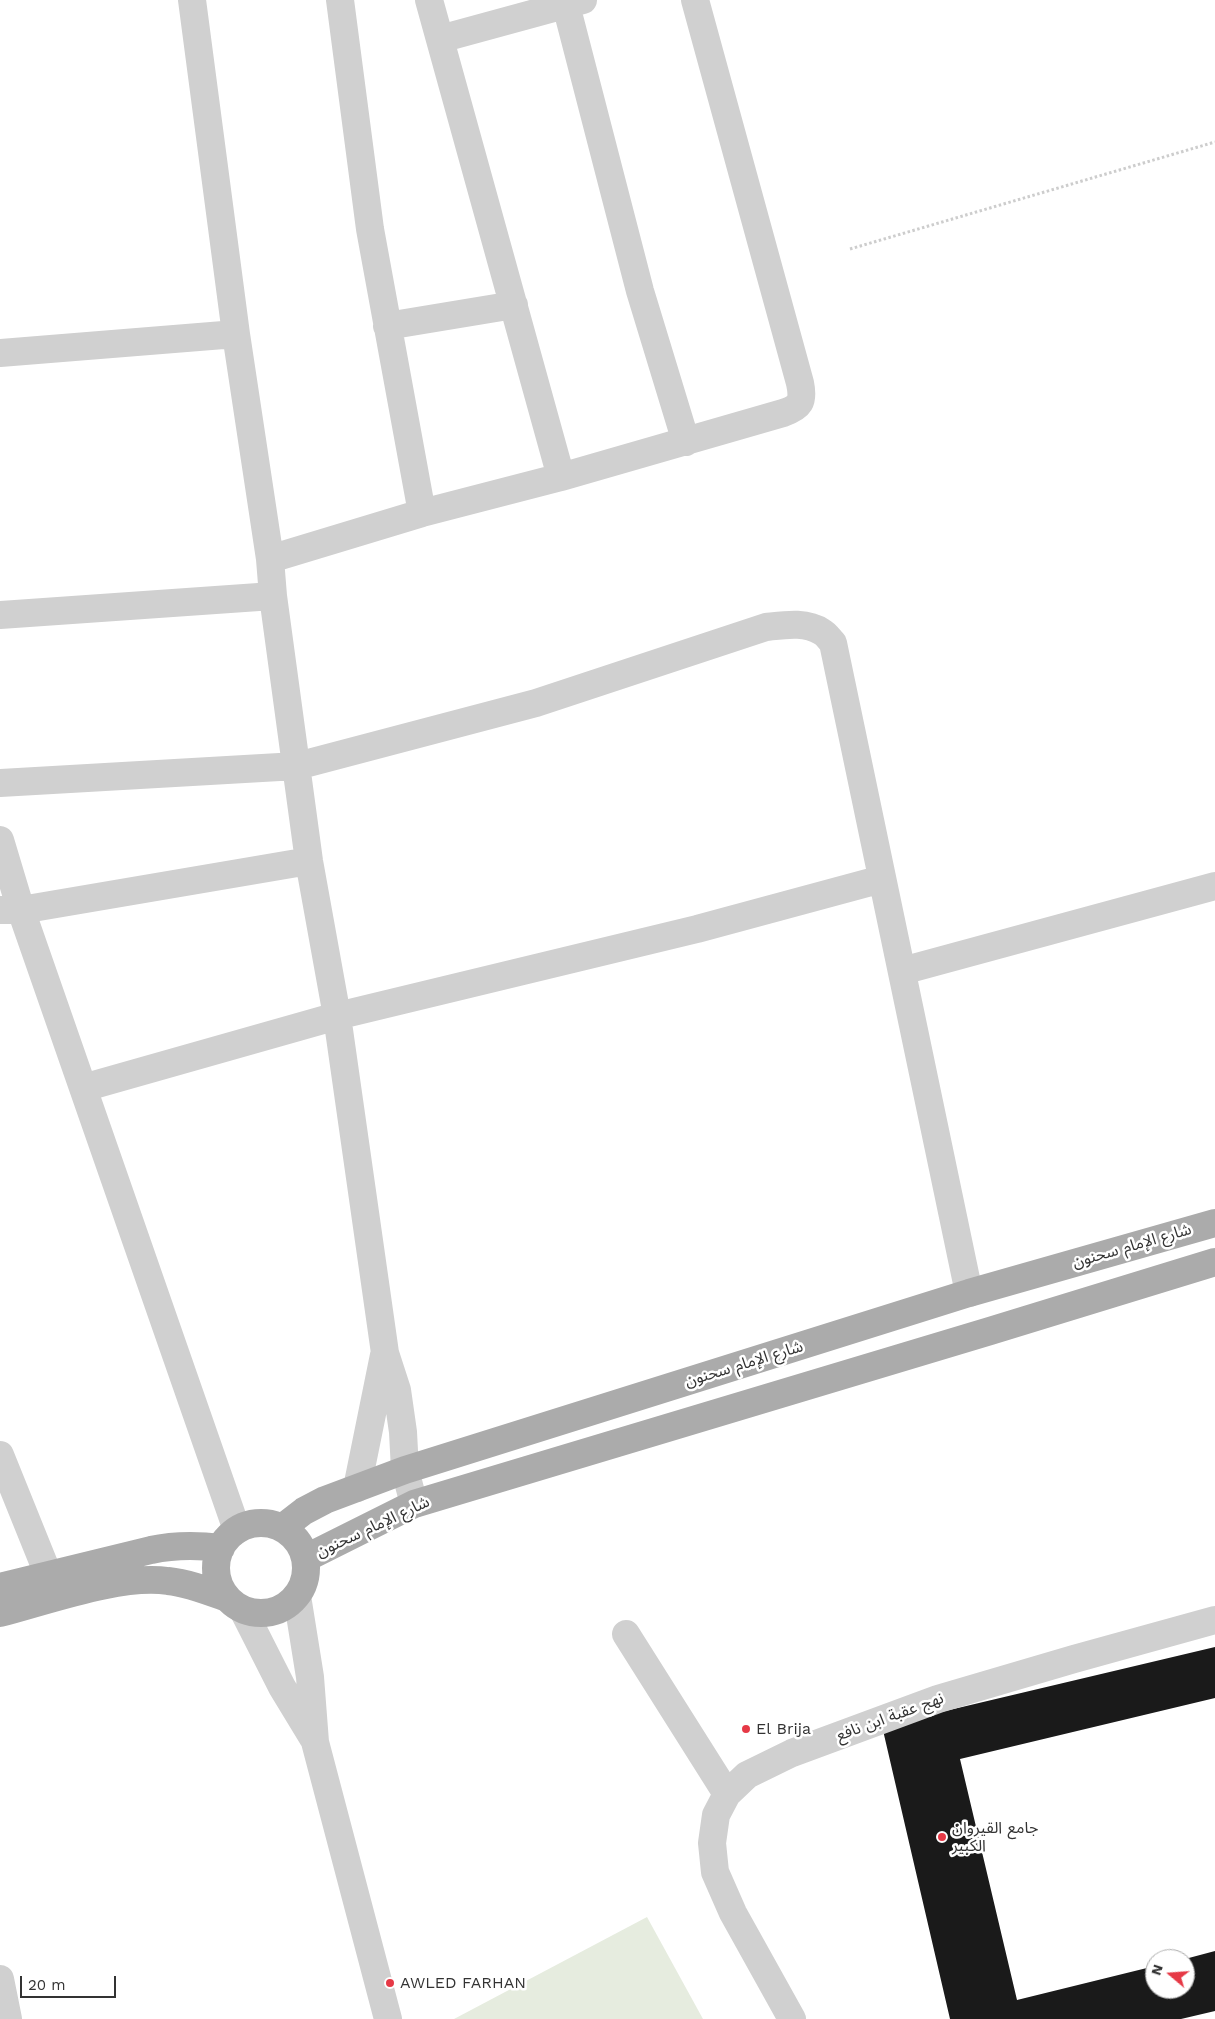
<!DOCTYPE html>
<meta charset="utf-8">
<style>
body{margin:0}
#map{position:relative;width:1215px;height:2019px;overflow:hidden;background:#fff;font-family:"Work Sans",sans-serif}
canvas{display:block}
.north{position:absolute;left:1145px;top:1949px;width:50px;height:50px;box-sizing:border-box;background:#fff;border:1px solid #adadad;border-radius:50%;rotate:288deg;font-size:14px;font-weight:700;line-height:20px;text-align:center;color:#333}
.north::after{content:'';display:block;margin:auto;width:18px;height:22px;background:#e63946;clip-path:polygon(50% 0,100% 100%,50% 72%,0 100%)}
.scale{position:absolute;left:20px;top:1976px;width:96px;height:22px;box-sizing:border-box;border:2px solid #333;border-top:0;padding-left:6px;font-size:15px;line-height:18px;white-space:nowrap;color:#333;-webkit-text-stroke:4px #fff;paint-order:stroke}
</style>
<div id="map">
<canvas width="1215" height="2019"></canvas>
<div class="north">N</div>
<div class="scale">20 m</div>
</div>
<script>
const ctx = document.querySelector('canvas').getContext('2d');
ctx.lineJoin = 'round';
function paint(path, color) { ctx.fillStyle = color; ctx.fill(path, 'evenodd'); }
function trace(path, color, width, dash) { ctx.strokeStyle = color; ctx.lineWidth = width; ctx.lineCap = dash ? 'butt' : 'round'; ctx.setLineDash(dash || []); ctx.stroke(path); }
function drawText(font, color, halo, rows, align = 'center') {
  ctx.font = font + ' "Work Sans","Noto Sans Arabic",sans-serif'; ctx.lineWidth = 5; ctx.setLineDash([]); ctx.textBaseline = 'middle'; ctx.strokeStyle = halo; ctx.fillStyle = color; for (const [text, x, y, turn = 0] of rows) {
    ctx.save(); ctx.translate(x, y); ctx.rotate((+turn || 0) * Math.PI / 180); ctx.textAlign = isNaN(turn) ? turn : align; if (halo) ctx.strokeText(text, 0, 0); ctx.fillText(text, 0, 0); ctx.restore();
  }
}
paint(new Path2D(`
 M647,1917L703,2019H454Z`), '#e6ecdf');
paint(new Path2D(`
 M1215,1647V1698L960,1759L1017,2000L1155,1966V1989H1185V1959L1215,1951V2011L1181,2019H950L882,1726Z`), '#1a1a1a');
trace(new Path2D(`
 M850,249L1215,142`), '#cdcdcd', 3, [2.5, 2.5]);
trace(new Path2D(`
 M192,0L236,334L270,559L273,596L309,861L337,1016L385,1353L397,1390L403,1432L405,1470L414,1504
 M340,0L370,229L422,513
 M429,0L561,477
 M566,5L640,291L686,442
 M440,39L583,0
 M387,326L514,305
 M0,353L236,334
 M270,559L422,513L561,477L783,413C800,407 804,402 800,383L695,0
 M0,615L273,596
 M0,783L297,766L536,703L766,627C784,625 806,621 822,632C826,634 830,640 833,643L969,1293
 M0,840L21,910L237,1530
 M0,910H21L309,861
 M902,971L1215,886
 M83,1088L337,1016L697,929L882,879
 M0,1455L48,1574
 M357,1488L384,1355
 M297,1596L310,1677L315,1742L388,2019
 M243,1610L282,1687L313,1738
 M626,1634L727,1794
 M0,1979L8,2019
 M792,2019L733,1913L715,1872L712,1843L716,1815L727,1794L747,1775L792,1753L938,1699L1074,1659L1215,1620`), '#d0d0d0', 28);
trace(new Path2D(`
 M216 1568a45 45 0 1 1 90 0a45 45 0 1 1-90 0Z
 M282,1528L304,1511L325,1500L405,1470L969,1293L1215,1223
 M306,1558L414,1504L990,1331L1215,1262
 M0,1587L151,1550C174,1545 197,1545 221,1548
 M0,1613C47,1601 120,1574 168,1581C188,1583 208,1591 227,1598`), '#ababab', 28);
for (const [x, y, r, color] of [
 [746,1729,5,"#e63946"],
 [942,1837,5,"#e63946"],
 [390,1983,5,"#e63946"]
]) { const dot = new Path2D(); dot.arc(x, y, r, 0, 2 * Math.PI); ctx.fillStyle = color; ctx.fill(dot); trace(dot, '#fff', 2); }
drawText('16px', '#333', '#fff', [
 ["شارع الإمام سحنون",1132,1246,-16],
 ["شارع الإمام سحنون",744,1364,-17],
 ["شارع الإمام سحنون",373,1527,-25],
 ["نهج عقبة ابن نافع",890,1717,-20]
]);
drawText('16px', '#333', '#fff', [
 ["El Brija",756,1729],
 ["جامع القيروان",952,1828],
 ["الكبير",952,1846],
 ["AWLED FARHAN",400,1983]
], 'left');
</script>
